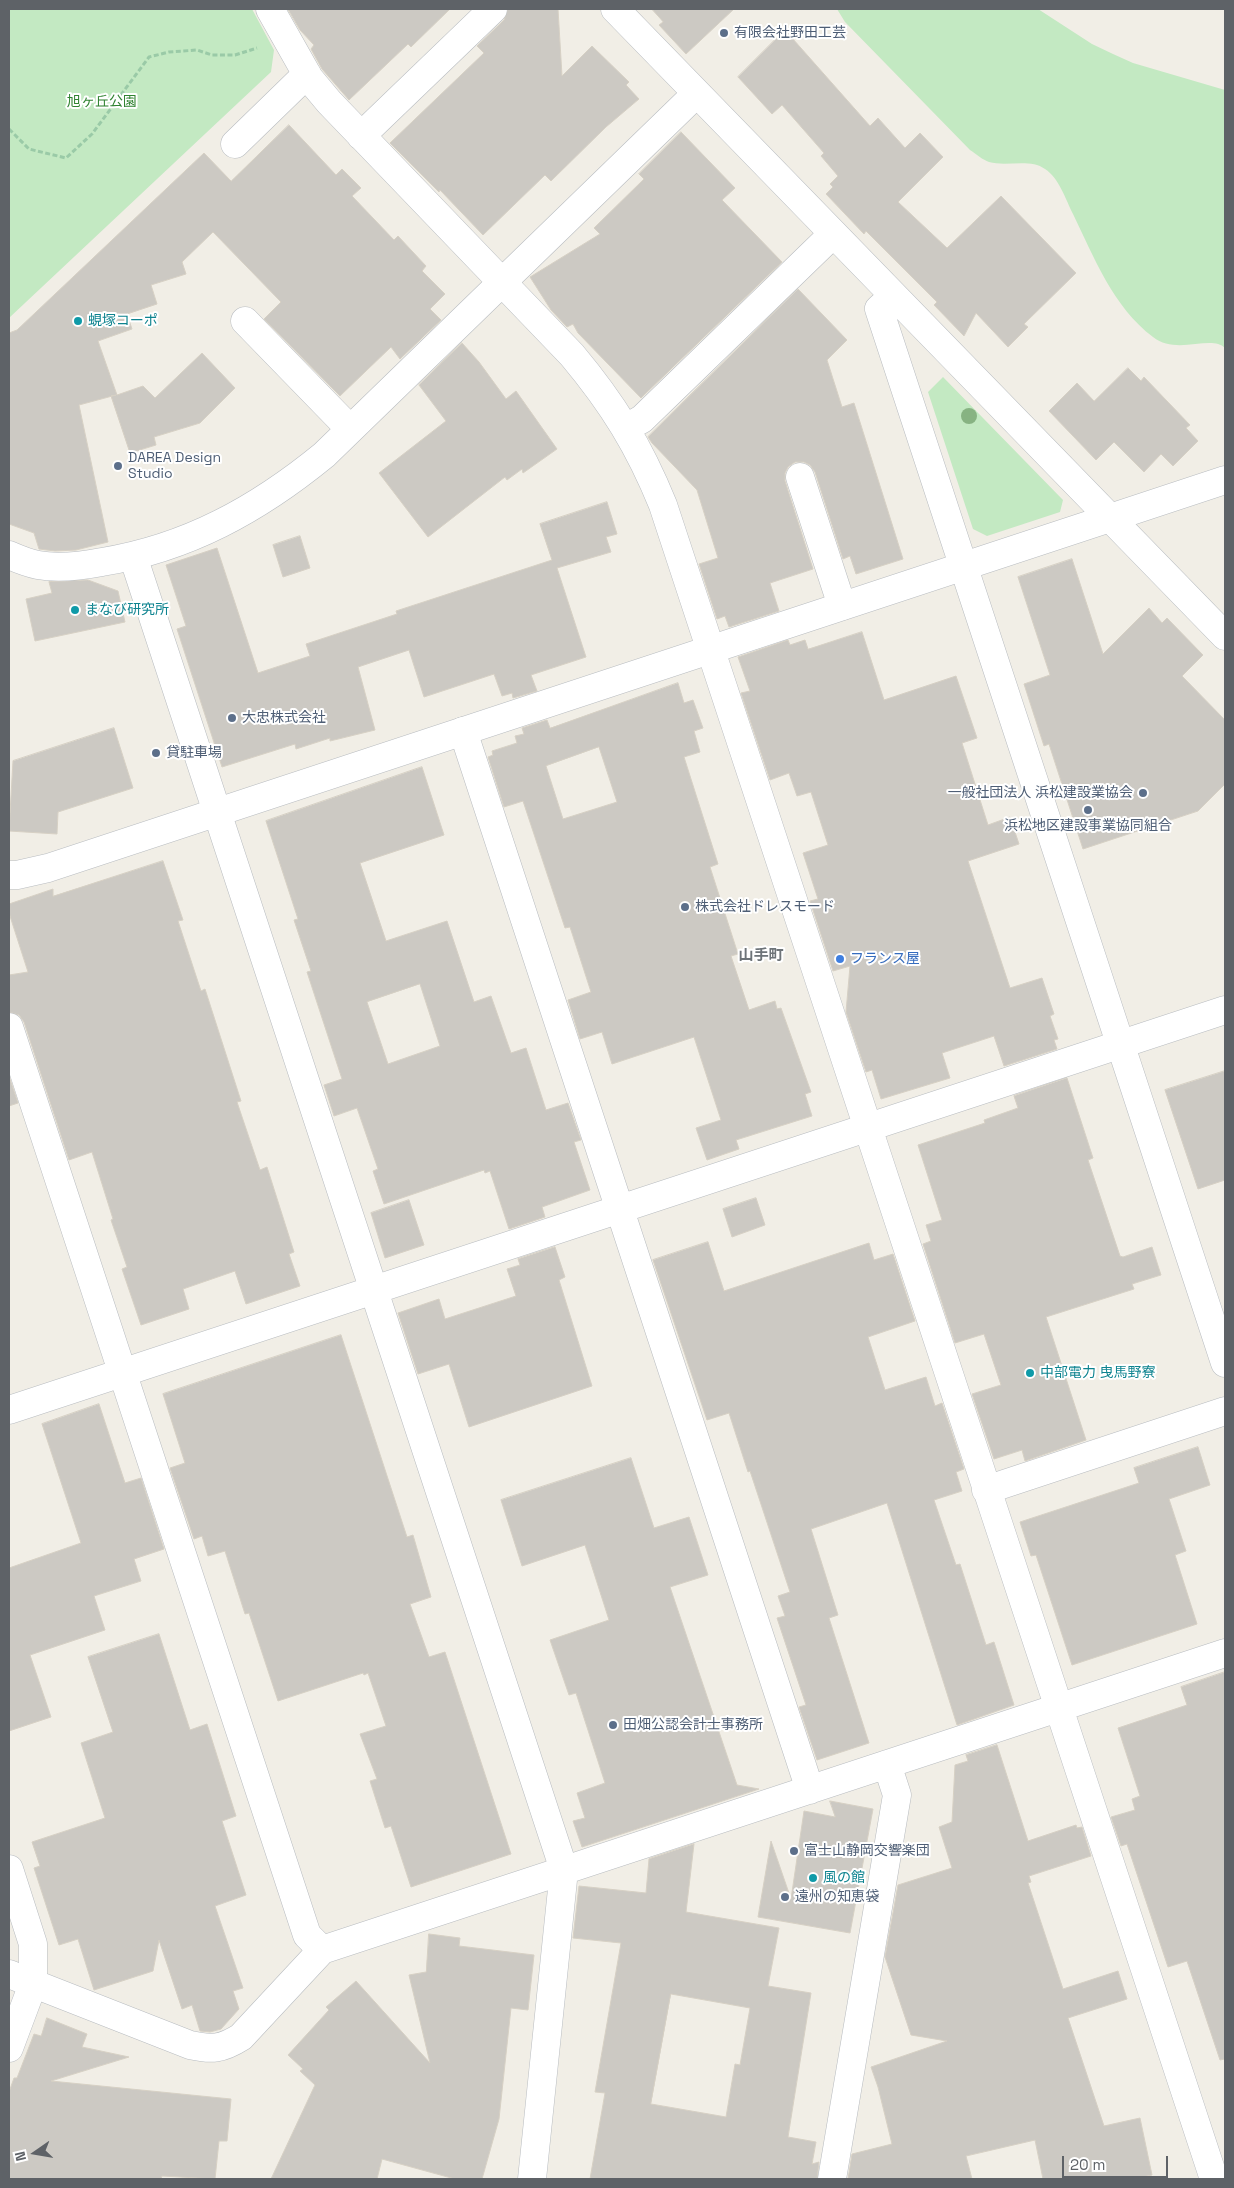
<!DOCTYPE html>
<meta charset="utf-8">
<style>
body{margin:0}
#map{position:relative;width:1234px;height:2188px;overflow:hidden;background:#f1eee6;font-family:"Space Grotesk",sans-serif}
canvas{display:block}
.frame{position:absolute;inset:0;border:10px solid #5e6267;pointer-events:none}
.north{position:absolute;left:10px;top:2128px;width:50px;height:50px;-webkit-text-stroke:4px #fff;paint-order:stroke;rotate:257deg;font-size:14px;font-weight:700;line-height:20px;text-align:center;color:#5e6267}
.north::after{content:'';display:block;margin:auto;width:18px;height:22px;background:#5e6267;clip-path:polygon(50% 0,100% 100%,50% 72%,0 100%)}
.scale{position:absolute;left:1062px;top:2156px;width:106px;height:22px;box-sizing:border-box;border:2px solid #5e6267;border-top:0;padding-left:6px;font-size:15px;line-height:18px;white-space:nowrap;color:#5e6267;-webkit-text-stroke:4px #fff;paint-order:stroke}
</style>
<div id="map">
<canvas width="1234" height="2188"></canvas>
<div class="frame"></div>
<div class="north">N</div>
<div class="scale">20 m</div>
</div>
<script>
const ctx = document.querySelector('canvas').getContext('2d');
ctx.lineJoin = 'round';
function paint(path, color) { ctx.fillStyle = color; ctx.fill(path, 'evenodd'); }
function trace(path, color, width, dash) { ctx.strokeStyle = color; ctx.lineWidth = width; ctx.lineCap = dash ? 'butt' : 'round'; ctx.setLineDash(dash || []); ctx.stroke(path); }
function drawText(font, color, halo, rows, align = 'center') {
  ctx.font = font + ' "Space Grotesk","Noto Sans JP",sans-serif'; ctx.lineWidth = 4; ctx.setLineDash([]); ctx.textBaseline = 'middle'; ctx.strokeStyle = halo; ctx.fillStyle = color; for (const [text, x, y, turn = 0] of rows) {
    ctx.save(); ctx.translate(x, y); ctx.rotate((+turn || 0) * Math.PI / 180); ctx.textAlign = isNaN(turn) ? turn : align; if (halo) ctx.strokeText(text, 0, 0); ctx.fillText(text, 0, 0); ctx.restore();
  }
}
paint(new Path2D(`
 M9,9H252L274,50L271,72L9,318Z
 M837,9H1038L1092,44L1113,54L1133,63L1225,90V348C1211,334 1177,356 1153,337C1113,307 1094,257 1073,214C1066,200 1059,178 1045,169C1030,158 1007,167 989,162C983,160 976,154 970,150L845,22Z
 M943,377L1063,500L1060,512L987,536L973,529L928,392Z`), '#c3e9c2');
const building = new Path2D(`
 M288,9H450L411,47L408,44L349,100L322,69L311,49L314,45L300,30Z
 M508,9H558L562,76L592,46L629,82L626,85L639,99L606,127L551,181L545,175L483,235L440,190L439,192L390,143L484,53L477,46L504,20Z
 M652,9H734L686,54L659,25L663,22Z
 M785,30L870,126L878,118L905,148L920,133L943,157L898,202L947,248L1001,196L1076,273L1024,324L1028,327L1008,347L976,313L964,336L934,305L937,302L866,231L864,234L826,194L833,187L830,184L838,176L821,156L824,153L782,105L772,114L738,77Z
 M289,125L336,175L342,169L361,188L352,196L394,240L398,236L426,266L422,271L445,294L430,309L441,320L400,359L391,347L340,396L264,319L281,302L213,232L182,262L186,274L151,285L157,304L127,314L132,329L98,341L117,395L143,386L155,398L202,353L235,388L200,423L154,437L156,445L130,453L111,396L116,395L79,405L108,542L76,550L55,551L39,549L34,533L9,524V333L17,330L204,153L231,181Z
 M681,132L735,188L722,200L782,262L641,398L578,333L573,324L567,327L551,310L530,277L600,234L594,228L644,179L639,174Z
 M798,289L847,340L827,360L842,407L854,403L903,559L856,574L850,556L843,559L815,472L810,465L804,462H795L788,467L785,473V481L813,569L770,583L779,611L729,627L725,616L717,619L699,564L718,558L697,490L652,443L648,437Z
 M462,343L479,362L506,399L516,391L557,449L523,473L522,469L507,480L505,477L428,537L379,473L446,421L419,385Z
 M1128,368L1141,381L1144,377L1190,425L1186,428L1198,441L1173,466L1161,454L1144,472L1114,442L1096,460L1049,411L1077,383L1094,401Z
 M607,502L617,534L606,537L611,552L557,568L586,657L531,675L537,691L513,698L512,693L502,696L494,674L424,697L409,650L358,667L375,730L330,741V738L296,749L295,744L222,767L177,629L186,626L166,565L217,548L258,673L310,656L306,644L397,614L396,611L552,560L540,524Z
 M300,536L310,568L283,577L273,545Z
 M1072,559L1103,654L1149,608L1162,623L1167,618L1203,655L1182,676L1225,720V784L1198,811L1083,849L1049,744L1044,746L1024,684L1050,675L1018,577Z
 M88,580L118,591L125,622L35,641L26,599L52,593L49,582Z
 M862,632L884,700L956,676L977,738L962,743L988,825L1010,817L1019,844L968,861L1010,988L1042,978L1054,1014L1050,1016L1058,1039L1054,1040L1057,1049L1004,1066L994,1036L942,1053L950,1078L881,1099L872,1070L866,1072L846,1012L850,966L833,971L810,901L818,899L803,853L828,845L811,792L797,796L789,773L770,780L741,693L750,691L738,657L788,640L790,645L805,640L808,649Z
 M678,683L684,703L693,700L703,728L694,731L700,752L684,757L718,864L710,867L738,954L731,956L749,1010L775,1001L777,1009L781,1008L811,1092L805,1094L812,1116L736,1140L739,1149L707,1160L696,1128L721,1120L694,1037L612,1064L602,1032L580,1039L568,1000L591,992L570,927L565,928L523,801L504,807L488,757L493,755L492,751L517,743L515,736L524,734L522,728L547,720L550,728ZM599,747L617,802L563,819L546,766Z
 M114,728L133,788L58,812L57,834L9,831L13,761Z
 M422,767L444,835L360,863L386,941L447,921L474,1002L491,996L511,1053L526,1048L546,1110L568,1103L581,1140L574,1142L590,1190L542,1207L545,1217L509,1229L490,1171L485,1173L484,1170L384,1204L373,1171L378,1169L357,1108L334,1116L324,1085L342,1079L307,972L311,971L294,920L298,919L266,821ZM420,984L440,1046L388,1064L367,1002Z
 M163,861L183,920L178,921L201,991L205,989L241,1101L237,1102L260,1170L267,1167L294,1252L289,1254L300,1286L246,1304L235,1271L183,1289L189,1309L141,1325L122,1269L127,1267L111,1220L113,1219L92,1152L69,1160L24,1022L19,1015L9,1012V975L28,972L9,913V904L53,889V896Z
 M1225,1071V1180L1198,1189L1165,1090Z
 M9,1076L18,1103L9,1106Z
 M1067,1078L1093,1158L1088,1160L1120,1256L1123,1257L1152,1247L1161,1275L1132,1284L1134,1289L1046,1317L1086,1440L1025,1461L1022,1450L994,1459L972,1394L1001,1385L984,1334L955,1343L923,1244L931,1241L926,1225L942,1220L918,1145L985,1123L984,1120L1018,1108L1014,1096Z
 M756,1198L765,1225L732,1237L723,1209Z
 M409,1200L424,1245L385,1258L371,1213Z
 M708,1242L724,1291L869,1243L874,1260L893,1254L915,1321L868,1337L885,1390L926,1377L935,1406L942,1403L964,1469L956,1472L962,1491L934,1500L956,1565L960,1564L986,1645L994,1642L1014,1705L957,1725L887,1503L811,1529L838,1615L829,1618L869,1743L817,1760L799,1707L806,1705L777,1618L785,1616L778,1596L790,1592L750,1471L748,1472L729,1413L707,1420L653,1260Z
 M555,1247L565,1277L559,1280L592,1386L469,1427L449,1364L418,1374L398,1313L439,1299L445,1319L516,1296L507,1269L520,1265L518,1259Z
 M341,1335L407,1537L413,1535L431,1597L410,1604L429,1657L445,1652L511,1854L411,1887L391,1826L385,1828L370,1781L377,1779L360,1734L386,1726L368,1673L364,1675L363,1673L278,1701L249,1613L245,1614L225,1551L208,1556L202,1536L194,1539L170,1468L185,1463L163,1394Z
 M99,1404L125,1483L141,1478L164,1549L134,1559L141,1581L94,1596L105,1630L30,1655L51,1717L9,1731V1568L81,1543L42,1424Z
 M1198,1447L1210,1485L1169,1499L1186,1551L1175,1555L1197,1624L1072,1665L1036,1555L1031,1556L1020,1522L1139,1483L1134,1468Z
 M631,1458L654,1528L689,1517L708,1575L670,1587L737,1785L759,1789L582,1847L573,1821L585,1818L577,1793L605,1783L576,1693L569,1695L550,1640L609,1620L585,1545L522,1566L501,1500Z
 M159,1634L190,1730L207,1724L236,1816L222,1821L246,1895L215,1906L243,1988L233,1991L239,2009L221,2029L210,2032L200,2031L192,2005L182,2009L159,1940L153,1971L94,1990L78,1939L59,1945L34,1868L40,1866L32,1842L105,1818L81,1743L113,1732L88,1657Z
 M1225,1672V2059L1220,2060L1187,1961L1168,1967L1127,1844L1121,1846L1111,1817L1135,1810L1132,1799L1140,1796L1118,1728L1187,1705L1181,1687Z
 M997,1745L1028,1841L1076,1825L1077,1828L1082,1827L1091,1856L1029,1876L1031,1882L1028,1883L1063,1989L1118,1971L1127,1999L1068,2018L1104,2126L1140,2118L1152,2175L1133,2179H1043L1035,2140L966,2156L972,2179H848L852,2154L892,2144L878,2087L871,2067L947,2041L911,2035L885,1957L898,1885L952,1868L939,1827L952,1822L955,1765L968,1761L966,1755Z
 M830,1801L873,1809L850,1933L758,1917L771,1841L791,1899L804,1811L835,1817Z
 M694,1844L686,1912L779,1928L768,1986L811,1993L788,2137L816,2142L812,2164L819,2162L817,2179H590L605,2093L595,2092L621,1943L573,1938L579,1886L646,1893L649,1859ZM671,1994L750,2008L740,2065L735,2064L726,2117L651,2104Z
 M429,1934L460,1938L459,1946L534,1955L528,2010L511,2008L499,2119L482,2179H455L382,2159L377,2179H271L315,2085L300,2071L303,2069L288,2055L329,2010L326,2007L356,1981L430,2063L409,1975L426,1972Z
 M47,2018L87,2034L82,2047L129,2057L51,2081L231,2099L227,2141H219L215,2179L162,2176L161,2179H9V2092L14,2078H17L34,2034L41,2036Z`);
paint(building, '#ccc9c3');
trace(building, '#d6d0c4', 1);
const minor = new Path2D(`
 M270,9L309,78L329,102L572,355C613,404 639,446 663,505L1214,2179
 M361,136L493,9
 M235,144L307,74
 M245,321L350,429
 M626,428L642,419L833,234
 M800,477L842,606
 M1110,518L1225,480
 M9,555C18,559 28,563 38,565C59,569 81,566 102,562C188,548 258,509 324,455L696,94
 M133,556L564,1870L532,2179
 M463,731L810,1790
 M9,1027L307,1935L322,1950
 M9,1410L1225,1010
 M986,1490L1225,1411
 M9,1869L33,1944V1984L9,2048
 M9,1974L190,2045C212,2050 222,2049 241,2037L322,1950L1225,1653
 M832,2179L897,1795L887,1764`);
const tertiary = new Path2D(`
 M615,9L1225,636
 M893,296L879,309L1225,1363
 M9,875H17L48,868L1110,518`);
trace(minor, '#b8bcc0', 29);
trace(tertiary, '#b8bcc0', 29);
trace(new Path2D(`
 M9,129L29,149L66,158L92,134L149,57L169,52L197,50L212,55H235L257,48`), '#9acaa7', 3, [5, 2.5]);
trace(minor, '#fff', 28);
trace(tertiary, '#fff', 28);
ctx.fillStyle = '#87b382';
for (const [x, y] of [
 [969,416]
]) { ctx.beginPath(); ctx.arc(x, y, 8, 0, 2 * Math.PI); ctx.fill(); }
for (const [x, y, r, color] of [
 [724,33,5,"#5c6f8a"],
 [78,321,5,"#0f9aa8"],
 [118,466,5,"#5c6f8a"],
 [75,610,5,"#0f9aa8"],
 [232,718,5,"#5c6f8a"],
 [156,753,5,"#5c6f8a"],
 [1143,793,5,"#5c6f8a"],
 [1088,810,5,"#5c6f8a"],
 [685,907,5,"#5c6f8a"],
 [840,959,5,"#3f7fe0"],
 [1030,1373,5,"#0f9aa8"],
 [613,1725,5,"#5c6f8a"],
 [794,1851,5,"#5c6f8a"],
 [813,1878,5,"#0f9aa8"],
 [785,1897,5,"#5c6f8a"]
]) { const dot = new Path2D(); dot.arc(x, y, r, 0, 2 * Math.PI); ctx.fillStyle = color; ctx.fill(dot); trace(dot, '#fff', 2); }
drawText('14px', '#4e5e75', '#fff', [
 ["有限会社野田工芸",734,33],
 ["DAREA Design",128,458],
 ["Studio",128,474],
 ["大忠株式会社",242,718],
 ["貸駐車場",166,753],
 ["一般社団法人 浜松建設業協会",1133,793,"right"],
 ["浜松地区建設事業協同組合",1088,826,"center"],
 ["株式会社ドレスモード",695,907],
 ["田畑公認会計士事務所",623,1725],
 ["富士山静岡交響楽団",804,1851],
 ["遠州の知恵袋",795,1897]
], 'left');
drawText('14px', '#308331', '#fff', [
 ["旭ヶ丘公園",102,102]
]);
drawText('14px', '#0d838f', '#fff', [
 ["蜆塚コーポ",88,321],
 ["まなび研究所",85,610],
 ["中部電力 曳馬野寮",1040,1373],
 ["風の館",823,1878]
], 'left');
drawText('14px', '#366cbe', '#fff', [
 ["フランス屋",850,959]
], 'left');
drawText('bold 15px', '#6e7479', '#fff', [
 ["山手町",761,956]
]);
</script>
